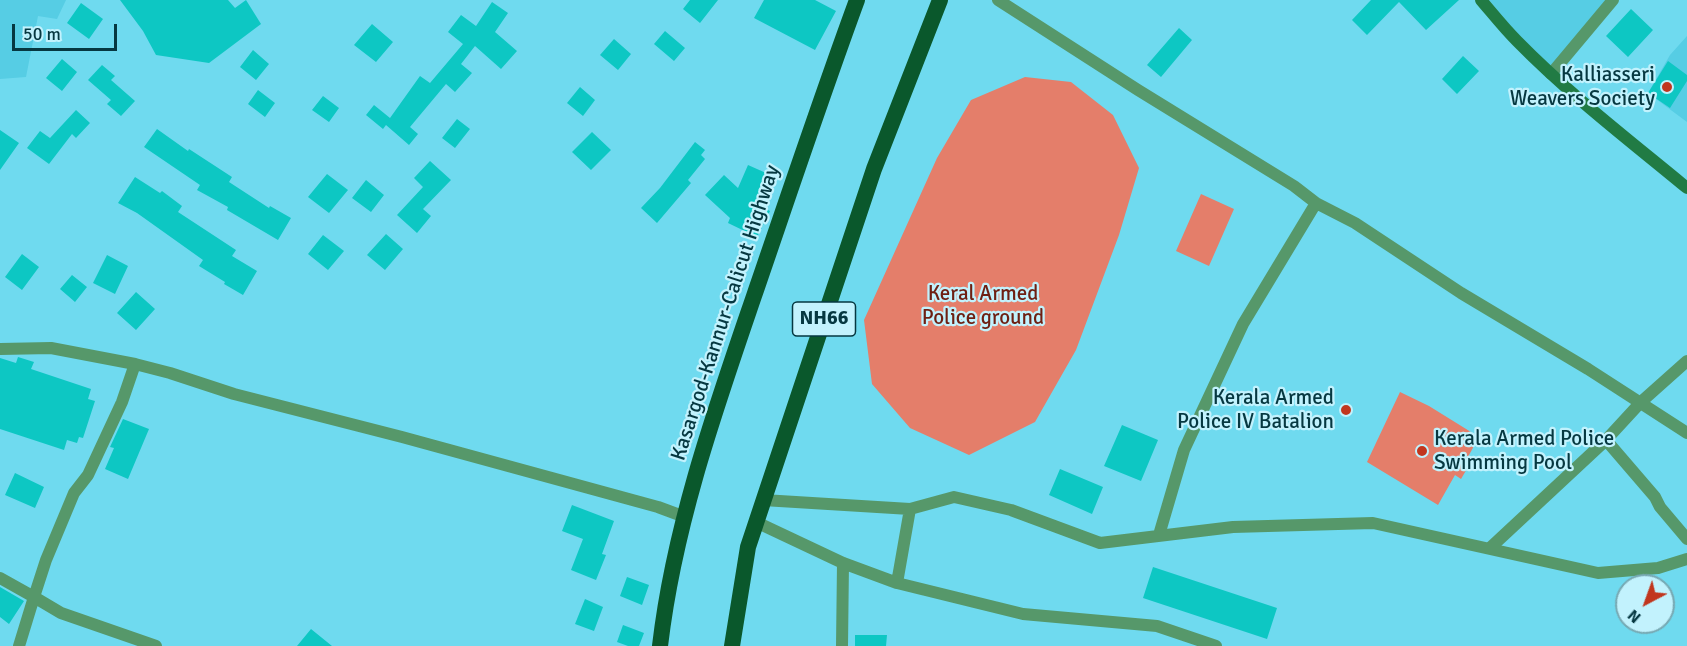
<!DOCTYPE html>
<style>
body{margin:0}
#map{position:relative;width:1687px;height:646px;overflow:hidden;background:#6fdaef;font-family:Signika,sans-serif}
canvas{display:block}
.north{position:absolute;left:1615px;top:574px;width:60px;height:60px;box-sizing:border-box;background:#c2f2fd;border:2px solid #77a8b2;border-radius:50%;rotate:221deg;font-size:16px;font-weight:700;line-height:24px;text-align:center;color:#063841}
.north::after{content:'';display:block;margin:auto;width:21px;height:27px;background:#c1361e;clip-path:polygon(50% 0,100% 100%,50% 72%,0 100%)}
.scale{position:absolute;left:12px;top:24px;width:105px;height:27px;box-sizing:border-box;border:3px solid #063841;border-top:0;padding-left:8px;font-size:18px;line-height:21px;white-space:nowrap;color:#063841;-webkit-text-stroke:4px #c2f2fd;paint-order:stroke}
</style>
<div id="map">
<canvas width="1687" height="646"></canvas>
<div class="north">N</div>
<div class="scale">50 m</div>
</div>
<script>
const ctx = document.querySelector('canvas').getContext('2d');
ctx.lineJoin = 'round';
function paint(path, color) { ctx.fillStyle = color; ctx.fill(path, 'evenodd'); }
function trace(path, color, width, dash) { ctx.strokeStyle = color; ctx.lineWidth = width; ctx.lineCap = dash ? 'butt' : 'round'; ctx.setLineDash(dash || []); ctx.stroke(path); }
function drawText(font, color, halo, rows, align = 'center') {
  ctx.font = font + ' Signika,sans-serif'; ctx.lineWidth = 4.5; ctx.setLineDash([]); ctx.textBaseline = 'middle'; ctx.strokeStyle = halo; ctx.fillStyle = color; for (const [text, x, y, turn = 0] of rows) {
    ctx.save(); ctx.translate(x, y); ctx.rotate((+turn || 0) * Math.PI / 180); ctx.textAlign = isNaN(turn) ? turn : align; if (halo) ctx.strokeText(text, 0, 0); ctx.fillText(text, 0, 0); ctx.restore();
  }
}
paint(new Path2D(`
 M0,0H66L57,19L38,16L26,77L0,79Z
 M1489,0H1613L1551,74Z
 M1687,36V122L1648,93L1670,55Z`), '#56cde4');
paint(new Path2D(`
 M1025,77L1071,82L1113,115L1139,168L1119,235L1076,350L1035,422L969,455L910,428L872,384L864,320L937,158L971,100Z
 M1201,194L1234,209L1209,266L1176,251Z
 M1400,392L1429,406L1479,437L1464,464L1468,467L1461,479L1455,475L1438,505L1367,462Z`), '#e47e6a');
paint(new Path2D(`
 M120,0H228L235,8L246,0L261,24L209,63L156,55L143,31Z
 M690,0H718L700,23L683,9Z
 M764,0H815L836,11L815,50L754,18Z
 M1371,0H1459L1426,30L1399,2L1367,35L1352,20Z
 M492,2L508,13L495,32L517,51L501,69L475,46L461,64L472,73L455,92L446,84L410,127L418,134L409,145L386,125L383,129L366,115L374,105L390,118L420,76L430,83L463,44L448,32L461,15L476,26Z
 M81,3L103,19L89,39L67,23Z
 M1631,9L1653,30L1628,57L1606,36Z
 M372,24L393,42L376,62L354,45Z
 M1179,28L1192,40L1161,77L1147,65Z
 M665,31L685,48L674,61L654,44Z
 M614,39L631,54L618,70L600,55Z
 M253,50L269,64L256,80L240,67Z
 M1463,56L1479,71L1457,94L1442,79Z
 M62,59L77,72L62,91L46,78Z
 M1668,61L1687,75V81L1670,108L1648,93Z
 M102,65L115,76L111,80L135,101L121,116L107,104L111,100L88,80Z
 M580,87L595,100L583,116L567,103Z
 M258,90L275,103L265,117L248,104Z
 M323,96L339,108L329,122L312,110Z
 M76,110L90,123L76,138L72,134L49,164L27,148L40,131L50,138Z
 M457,119L470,129L455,148L442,138Z
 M157,129L188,151L189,149L232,177L229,182L269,208L270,206L291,218L278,240L227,210L228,207L197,190L200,185L144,147Z
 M0,130L19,143L0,170Z
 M592,132L611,150L591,170L572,152Z
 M695,142L705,150L701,155L705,159L688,180L691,183L657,223L641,208L660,188Z
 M430,161L451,180L423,209L431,216L417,233L397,215L423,187L414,178Z
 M748,165L775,177L762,207L770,211L757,237L728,223L730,218L705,195L724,175L738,188Z
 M327,174L348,190L329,213L308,197Z
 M135,177L160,193L162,191L182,206L178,212L236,250L232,256L257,271L243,295L224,284L225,282L199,266L203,260L137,213L118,203Z
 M366,180L384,195L371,212L352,198Z
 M386,234L403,249L385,270L367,255Z
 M323,235L344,251L328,270L308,254Z
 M22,254L39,267L22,290L5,277Z
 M107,255L128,266L115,294L93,283Z
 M72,275L87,287L75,302L60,289Z
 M136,292L155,309L136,330L117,313Z
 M18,357L34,362L31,369L91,389L88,399L95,401L83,438L79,437L77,443L67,440L64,450L0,429V358L16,363Z
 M123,419L149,429L128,479L105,469L114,448L110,447Z
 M1122,425L1158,440L1141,481L1104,466Z
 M1060,469L1103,487L1092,514L1049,495Z
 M15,473L44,487L35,508L5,495Z
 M572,505L614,521L602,554L606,555L596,580L571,570L583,539L562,531Z
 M1153,567L1277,608L1267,639L1143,598Z
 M627,577L649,585L642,605L620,596Z
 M0,587L24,601L9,624L0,617Z
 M585,599L603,607L594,631L575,624Z
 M623,625L644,633L639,646H628L617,642Z
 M311,629L332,646H297Z
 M855,635H887L886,646H855Z`), '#0dc7c3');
trace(new Path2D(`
 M998,0L1138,90L1294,186L1316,203L1355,223L1461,293L1588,369L1687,433
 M1551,74L1613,0
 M0,349L51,348L135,364
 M1606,440L1655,497L1660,507L1687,539
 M763,500L910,509
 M756,522L843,563L897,583L1023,614L1157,626L1216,646
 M1159,535L1184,450L1243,324L1316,203
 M1490,548L1606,440L1641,402L1687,361
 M0,578L34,597L46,560L74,493L88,475L122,402L135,364L170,373L234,394L402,437L658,507L685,517
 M897,583L910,509L954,497L1011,510L1100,543L1233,527L1373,523L1598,573L1658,568L1687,559
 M19,646L34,597L61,613L156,646
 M842,646L843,563`), '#56986a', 12);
trace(new Path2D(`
 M1481,0C1493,14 1504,28 1517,41C1570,95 1629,140 1687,188`), '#217b44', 12);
trace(new Path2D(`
 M660,646C674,526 715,410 754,296C788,197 821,98 857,0
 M732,646L748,547L874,169L940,0`), '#0a582c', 16);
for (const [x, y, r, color] of [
 [1667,87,6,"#c1361e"],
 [1346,410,6,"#c1361e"],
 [1422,451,6,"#c1361e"]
]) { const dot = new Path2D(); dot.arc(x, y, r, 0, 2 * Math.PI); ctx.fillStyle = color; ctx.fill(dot); trace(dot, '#c2f2fd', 2); }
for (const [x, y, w] of [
 [824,319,63]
]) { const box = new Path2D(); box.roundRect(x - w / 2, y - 17, w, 34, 4.5); ctx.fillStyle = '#c2f2fd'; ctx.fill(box); trace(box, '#063841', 1.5); }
drawText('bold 20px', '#063841', null, [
 ["NH66",824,319]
]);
drawText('21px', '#063841', '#c2f2fd', [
 ["Kalliasseri",1655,75],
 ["Weavers Society",1655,99],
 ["Kerala Armed",1334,398],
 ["Police IV Batalion",1334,422],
 ["Kerala Armed Police",1434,439,"left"],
 ["Swimming Pool",1434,463,"left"]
], 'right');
drawText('21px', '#6e1f12', '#c2f2fd', [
 ["Keral Armed",983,294],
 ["Police ground",983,318]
]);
drawText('21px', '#063841', '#c2f2fd', [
 ["Kasargod-Kannur-Calicut Highway",726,313,-72]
]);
</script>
